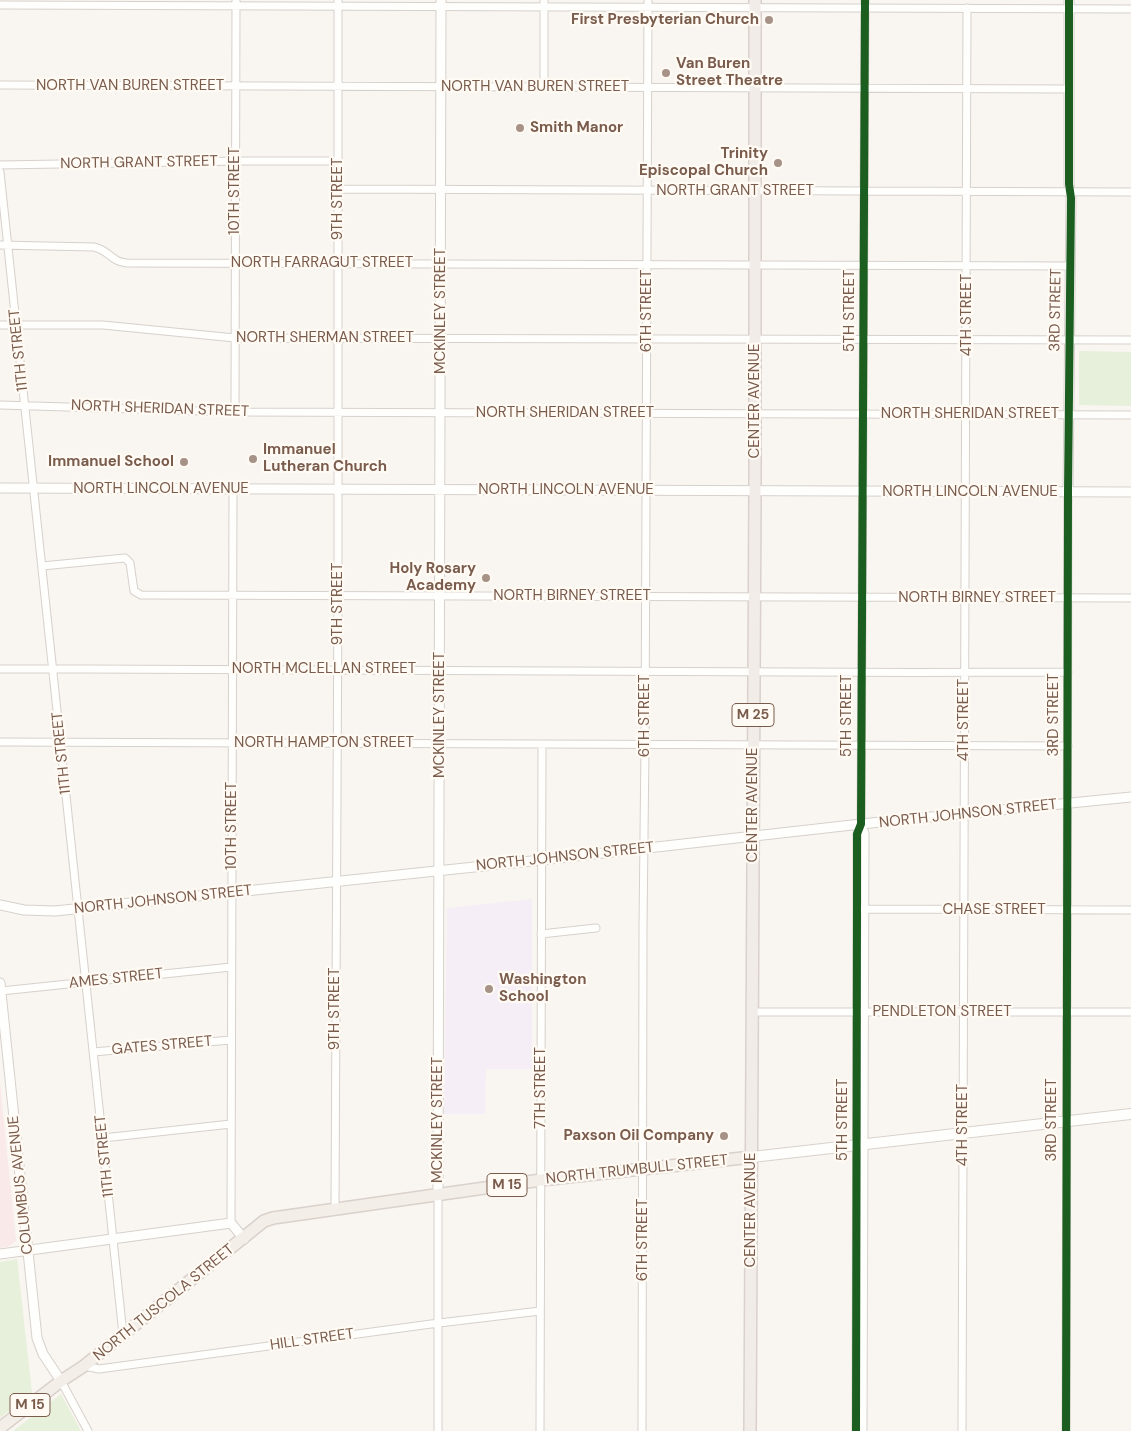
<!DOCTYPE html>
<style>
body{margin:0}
canvas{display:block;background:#f9f5f0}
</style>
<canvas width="1131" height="1431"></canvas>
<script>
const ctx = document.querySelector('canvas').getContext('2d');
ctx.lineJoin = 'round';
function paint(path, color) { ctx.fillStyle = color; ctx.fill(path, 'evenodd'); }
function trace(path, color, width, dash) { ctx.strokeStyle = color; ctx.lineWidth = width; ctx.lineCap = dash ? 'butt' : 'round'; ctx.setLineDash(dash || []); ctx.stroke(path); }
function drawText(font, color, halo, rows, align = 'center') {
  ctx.font = font + ' "DM Sans",sans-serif'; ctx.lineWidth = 4.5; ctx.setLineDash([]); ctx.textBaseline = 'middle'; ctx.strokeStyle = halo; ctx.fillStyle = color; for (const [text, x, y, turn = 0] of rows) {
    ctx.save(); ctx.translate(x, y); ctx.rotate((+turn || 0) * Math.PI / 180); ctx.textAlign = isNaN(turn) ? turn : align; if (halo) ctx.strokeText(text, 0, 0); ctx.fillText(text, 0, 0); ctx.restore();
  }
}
paint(new Path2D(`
 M532,899V1069H486L485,1114H444L447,908Z`), '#f6eef6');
paint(new Path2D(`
 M0,1083L16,1241L7,1247L0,1248Z`), '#fae9e9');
paint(new Path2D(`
 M1079,351L1131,352V406L1079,405Z
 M17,1259L32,1393L0,1418V1262Z
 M61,1394L81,1431H13Z`), '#e7f0db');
const minor = new Path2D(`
 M0,5L1131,9
 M0,85L1069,89
 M544,87V0
 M0,165L242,161H338
 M0,172L123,1334
 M338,189L1131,192
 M0,245L94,247C109,250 111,262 127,263L1070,266
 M0,325H103L235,338L1131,340
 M0,405L235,412L1131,415
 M235,412L236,0
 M42,566L125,558L130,563L134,591L141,595L1131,598
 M0,669C356,668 712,674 1068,672
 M0,742L1068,746
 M861,824L865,833L863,1431
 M860,909L1131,910
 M541,934L596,928
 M1,991L231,967
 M752,1012H1131
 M93,1052L231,1040
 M103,1138L231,1124
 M335,1208L338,588V0
 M231,1223L233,489
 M84,1366L99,1369L431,1324L540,1311
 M61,1381L88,1431
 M438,1431V1195
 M540,1431L542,745
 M642,1431L643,928L645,745L648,0
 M856,1431L857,909V834L861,824L865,0
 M962,1431L967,8
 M1066,1431L1068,492`);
const tertiary = new Path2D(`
 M0,488L1131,492
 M1068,492L1071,198L1069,184V0
 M0,905L24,910L55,911L541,860L861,824L1131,797
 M0,983L37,1338L43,1354L61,1381
 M438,1195L441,0
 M0,1254L231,1223L244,1239`);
const secondary = new Path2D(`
 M752,1157L1131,1114`);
const primary = new Path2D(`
 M0,1428L61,1381L84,1366L264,1221L273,1218L541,1180L752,1157`);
const trunk = new Path2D(`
 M750,1431L755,491V0`);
trace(minor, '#d7d1cb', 9);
trace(tertiary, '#d7d1cb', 11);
trace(secondary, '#d9d2cb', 12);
trace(primary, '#dad1cc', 14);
trace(trunk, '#dad1cc', 14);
trace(minor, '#fefefd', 7);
trace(tertiary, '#fefefd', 9);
trace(secondary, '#fefefd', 10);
trace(primary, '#f3eee8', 11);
trace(trunk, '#f2ece8', 11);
trace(new Path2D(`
 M856,1431L857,909V834L861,824L865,0
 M1066,1431L1068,492L1071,198L1069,184V0`), '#1b5e20', 8);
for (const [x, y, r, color] of [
 [769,20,5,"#a69286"],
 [666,73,5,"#a69286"],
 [520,128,5,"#a69286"],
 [778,163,5,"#a69286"],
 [253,459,5,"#a69286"],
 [184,462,5,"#a69286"],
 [486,578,5,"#a69286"],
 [489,989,5,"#a69286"],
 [724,1136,5,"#a69286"]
]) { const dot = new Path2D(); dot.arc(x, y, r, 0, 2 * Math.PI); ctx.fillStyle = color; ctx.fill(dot); trace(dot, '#fffaf3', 2); }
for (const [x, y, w] of [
 [753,715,42],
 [507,1185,40],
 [30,1405,40]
]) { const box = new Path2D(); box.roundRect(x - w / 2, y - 11.5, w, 23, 4); ctx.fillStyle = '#fffaf3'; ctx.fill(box); trace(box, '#7a5c4d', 1); }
drawText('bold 14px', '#7a5c4d', null, [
 ["M 25",753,715],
 ["M 15",507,1185],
 ["M 15",30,1405]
]);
drawText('bold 15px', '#7a5c4d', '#fffaf3', [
 ["First Presbyterian Church",759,20],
 ["Van Buren",676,64,"left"],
 ["Street Theatre",676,81,"left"],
 ["Smith Manor",530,128,"left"],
 ["Trinity",768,154],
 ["Episcopal Church",768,171],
 ["Immanuel",263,450,"left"],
 ["Lutheran Church",263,467,"left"],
 ["Immanuel School",174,462],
 ["Holy Rosary",476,569],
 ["Academy",476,586],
 ["Washington",499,980,"left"],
 ["School",499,997,"left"],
 ["Paxson Oil Company",714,1136]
], 'right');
drawText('15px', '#7a5c4d', '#fffaf3', [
 ["NORTH VAN BUREN STREET",130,86],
 ["NORTH VAN BUREN STREET",535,87],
 ["NORTH GRANT STREET",139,163,-1],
 ["10TH STREET",235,191,-90],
 ["NORTH GRANT STREET",735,191],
 ["9TH STREET",338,199,-90],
 ["NORTH FARRAGUT STREET",322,263],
 ["3RD STREET",1056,310,-89],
 ["MCKINLEY STREET",441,311,-90],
 ["6TH STREET",647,311,-90],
 ["5TH STREET",850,311,-90],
 ["4TH STREET",967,315,-90],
 ["NORTH SHERMAN STREET",325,338],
 ["11TH STREET",19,350,-96],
 ["CENTER AVENUE",755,401,-90],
 ["NORTH SHERIDAN STREET",160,409,2],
 ["NORTH SHERIDAN STREET",565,413],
 ["NORTH SHERIDAN STREET",970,414],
 ["NORTH LINCOLN AVENUE",161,489],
 ["NORTH LINCOLN AVENUE",566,490],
 ["NORTH LINCOLN AVENUE",970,492],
 ["NORTH BIRNEY STREET",572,596],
 ["NORTH BIRNEY STREET",977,598],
 ["9TH STREET",338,604,-90],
 ["NORTH MCLELLAN STREET",324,669],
 ["MCKINLEY STREET",440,715,-90],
 ["3RD STREET",1054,715,-90],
 ["6TH STREET",645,716,-90],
 ["5TH STREET",847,716,-90],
 ["4TH STREET",964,720,-90],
 ["NORTH HAMPTON STREET",324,743],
 ["11TH STREET",62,753,-96],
 ["CENTER AVENUE",753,805,-90],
 ["NORTH JOHNSON STREET",968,814,-6],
 ["10TH STREET",232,826,-90],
 ["NORTH JOHNSON STREET",565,857,-6],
 ["NORTH JOHNSON STREET",163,900,-6],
 ["CHASE STREET",994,910],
 ["AMES STREET",116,979,-6],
 ["9TH STREET",335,1009,-90],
 ["PENDLETON STREET",942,1012],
 ["GATES STREET",162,1046,-5],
 ["7TH STREET",541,1088,-90],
 ["MCKINLEY STREET",438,1120,-90],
 ["5TH STREET",843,1120,-90],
 ["3RD STREET",1052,1120,-90],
 ["4TH STREET",963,1125,-90],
 ["11TH STREET",105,1156,-96],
 ["NORTH TRUMBULL STREET",637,1170,-6],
 ["COLUMBUS AVENUE",21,1185,-96],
 ["CENTER AVENUE",751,1210,-90],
 ["6TH STREET",643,1240,-90],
 ["NORTH TUSCOLA STREET",164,1303,-39],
 ["HILL STREET",312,1340,-8]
]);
</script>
